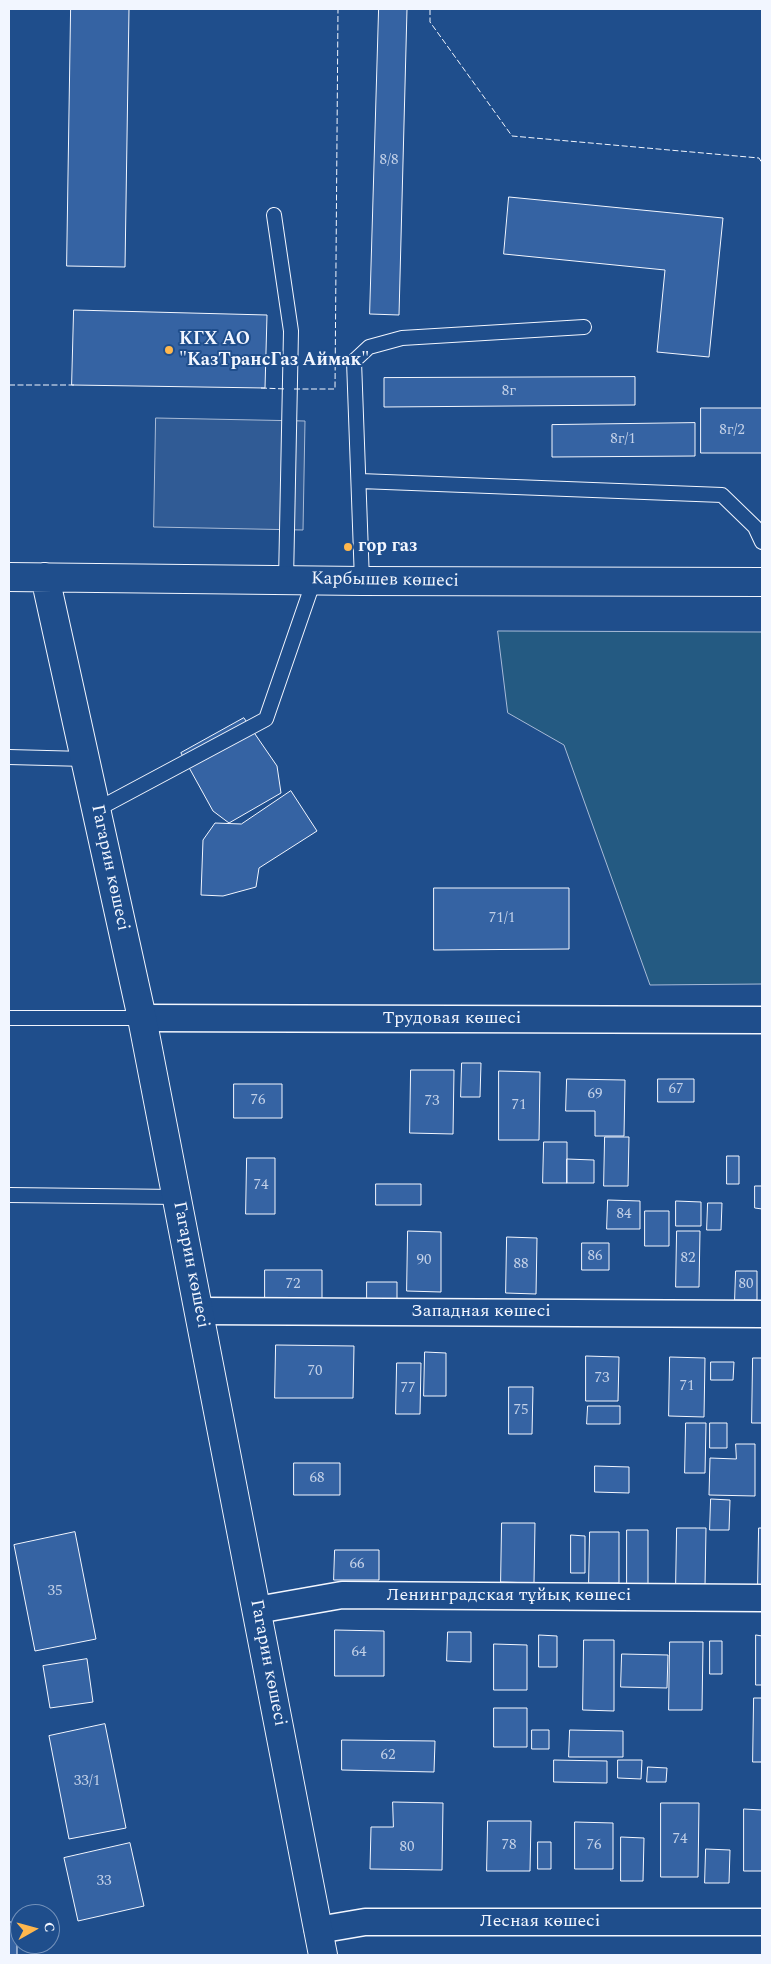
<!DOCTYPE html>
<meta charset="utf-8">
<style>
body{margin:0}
#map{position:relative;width:771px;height:1964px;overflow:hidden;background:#1f4e8c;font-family:Spectral,serif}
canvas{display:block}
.frame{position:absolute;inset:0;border:10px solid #f2f6ff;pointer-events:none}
.north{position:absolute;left:10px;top:1904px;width:50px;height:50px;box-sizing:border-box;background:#1f4e8c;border:1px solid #7391ba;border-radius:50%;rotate:83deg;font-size:14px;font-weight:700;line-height:20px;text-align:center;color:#f2f6ff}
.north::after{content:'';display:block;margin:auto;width:18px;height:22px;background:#ffb74d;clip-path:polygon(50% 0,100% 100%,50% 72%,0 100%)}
</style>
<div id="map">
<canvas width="771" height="1964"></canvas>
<div class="frame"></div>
<div class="north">С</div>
</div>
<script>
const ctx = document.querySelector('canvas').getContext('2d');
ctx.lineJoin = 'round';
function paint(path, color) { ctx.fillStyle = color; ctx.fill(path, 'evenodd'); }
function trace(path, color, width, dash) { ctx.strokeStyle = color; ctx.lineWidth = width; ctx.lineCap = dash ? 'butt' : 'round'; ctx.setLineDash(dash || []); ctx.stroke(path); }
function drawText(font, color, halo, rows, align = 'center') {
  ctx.font = font + ' Spectral,serif'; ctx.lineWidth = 4; ctx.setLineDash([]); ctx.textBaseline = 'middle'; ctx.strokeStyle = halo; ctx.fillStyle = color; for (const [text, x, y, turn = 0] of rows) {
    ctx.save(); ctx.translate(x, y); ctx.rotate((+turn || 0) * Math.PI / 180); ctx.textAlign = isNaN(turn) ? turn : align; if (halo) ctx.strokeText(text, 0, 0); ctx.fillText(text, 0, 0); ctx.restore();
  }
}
const green = new Path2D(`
 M498,631L762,632V984L650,985L564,745L508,713Z`);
paint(green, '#245a82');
trace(green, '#a8bbd7', 1);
const parking = new Path2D(`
 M156,418L305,421L303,530L154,527Z`);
paint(parking, '#305b95');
trace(parking, '#a8bbd7', 1);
const building = new Path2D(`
 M71,9H129L125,267L67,266Z
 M379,9H407L399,315L370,314Z
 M509,197L723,218L709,357L657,352L665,270L504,254Z
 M74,310L267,315L265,388L72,385Z
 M635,377V405L384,407V378Z
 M701,408H762V453H701Z
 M695,423V456L552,457V425Z
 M244,718L277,766L281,793L229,823L213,811L181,753Z
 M291,791L317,831L259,868L256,887L223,896L201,895L203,840L215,823L241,824Z
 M434,888H569V949L434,950Z
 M462,1063H481L480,1097H461Z
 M411,1070H454L453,1134L410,1133Z
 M499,1071L540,1072L539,1140H499Z
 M567,1079L625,1080L624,1136H595V1111H566Z
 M658,1079H694V1102H658Z
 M234,1084H282V1118H234Z
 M605,1137H629L628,1186H604Z
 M544,1142H567V1183H543Z
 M727,1156H739V1184H727Z
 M247,1158H275V1214H246Z
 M567,1159L594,1160V1183H567Z
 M376,1184H421V1205H376Z
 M755,1186H762V1209L755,1208Z
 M608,1200L640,1201V1229H607Z
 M676,1201L701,1202V1226H676Z
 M708,1203H722L721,1230H707Z
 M645,1211H669V1246H645Z
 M408,1231L441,1232V1292L407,1291Z
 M677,1231H700L699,1287H676Z
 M507,1237L537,1238L536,1294L506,1293Z
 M582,1243H609V1270H582Z
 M265,1270H322V1301H265Z
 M736,1271H757V1300H735Z
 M367,1282H397V1305H367Z
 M276,1345L354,1346L353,1398H275Z
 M425,1352L446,1353V1396H424Z
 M586,1356L619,1357L618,1401H586Z
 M670,1357L705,1358L704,1417L669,1416Z
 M753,1358H762V1423H752Z
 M711,1362H734L733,1380H711Z
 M397,1363H421L420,1414H396Z
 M509,1387H533L532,1434H509Z
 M588,1406H620V1424H587Z
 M686,1423H706L705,1473H685Z
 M710,1423H727V1448H710Z
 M736,1444H755V1496L709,1495L710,1458L736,1459Z
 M294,1463H340V1495H294Z
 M595,1466L629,1467V1493L595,1492Z
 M711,1499L730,1500L729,1530H710Z
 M502,1523H535L534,1583L501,1582Z
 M677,1528H706L705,1587H676Z
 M759,1528H762V1585H758Z
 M627,1530H648V1585H627Z
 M75,1532L96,1639L35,1651L14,1545Z
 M590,1532H619V1583H589Z
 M571,1535L585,1536V1573H571Z
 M335,1550H379V1580H334Z
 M335,1630L384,1631V1676H335Z
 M448,1632H471V1662L447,1661Z
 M539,1635L557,1636V1667H539Z
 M756,1635L762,1636V1685H756Z
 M584,1640H614V1711L583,1710Z
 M710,1641H722V1674H710Z
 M670,1642H703L702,1710H669Z
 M494,1644L527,1645V1690H494Z
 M622,1654L668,1655L667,1688L621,1687Z
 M87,1659L93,1702L50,1708L43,1666Z
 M754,1698H762V1762H753Z
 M494,1708H527V1747H494Z
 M105,1724L126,1828L69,1839L49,1736Z
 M532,1730H549V1749H532Z
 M570,1730L623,1731V1757H569Z
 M342,1740L435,1741L434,1772L342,1770Z
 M554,1760L607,1761V1783L554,1782Z
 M618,1760H642L641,1779L618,1778Z
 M648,1767L667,1768L666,1782H647Z
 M393,1802L443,1803L442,1870L370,1869L371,1827H393Z
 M661,1803H699L698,1877H661Z
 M744,1809L762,1810V1871H744Z
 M488,1821H531L530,1871H487Z
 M575,1822L613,1823V1869H575Z
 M621,1837L644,1838L643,1881H621Z
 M538,1842H551V1869H538Z
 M130,1843L144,1906L78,1921L64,1858Z
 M706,1849L730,1850L729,1883H705Z
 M9,1922H17V1955H9Z`);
paint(building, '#3563a3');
trace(building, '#f2f6ff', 1);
const lane = new Path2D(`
 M274,215L291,331L286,580
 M360,481L722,495L755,527L762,542
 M362,581L354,361L369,347L402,338L584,327
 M9,757L85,759
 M96,810L266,719L314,580
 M9,1018H142
 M9,1195L177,1197`);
const street = new Path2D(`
 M142,1018L762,1020
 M199,1311L762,1314
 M257,1610L342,1595L762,1598
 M318,1930L365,1922H762`);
const secondary = new Path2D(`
 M9,577L362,581L762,582
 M45,577L142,1018L323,1955`);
trace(lane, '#f2f6ff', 16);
trace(street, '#f2f6ff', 29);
trace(secondary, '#f2f6ff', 30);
trace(lane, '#1f4e8c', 14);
trace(street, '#1f4e8c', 26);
trace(secondary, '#1f4e8c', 28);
trace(new Path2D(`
 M430,9V22L512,136L759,158L762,163
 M9,385H74
 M261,388L286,389
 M294,389H335L338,9`), '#f2f6ff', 1, [6, 2.5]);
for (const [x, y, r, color] of [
 [169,350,5,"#ffb74d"],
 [348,547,5,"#ffb74d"]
]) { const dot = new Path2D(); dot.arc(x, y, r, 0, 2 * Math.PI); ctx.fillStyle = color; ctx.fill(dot); trace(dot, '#1f4e8c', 2); }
drawText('15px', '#c3d1e8', null, [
 ["8/8",389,161],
 ["8г",509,392],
 ["8г/2",732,431],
 ["8г/1",623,440],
 ["71/1",502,919],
 ["67",676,1090],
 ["69",595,1095],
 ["76",258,1101],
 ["73",432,1102],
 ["71",519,1106],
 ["74",261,1186],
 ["84",624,1215],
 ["86",595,1257],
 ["82",688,1259],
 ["90",424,1261],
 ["88",521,1265],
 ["72",293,1285],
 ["80",746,1285],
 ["70",315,1372],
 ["73",602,1379],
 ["71",687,1387],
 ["77",408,1389],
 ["75",521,1411],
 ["68",317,1479],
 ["66",357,1565],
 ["35",55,1592],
 ["64",359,1653],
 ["62",388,1756],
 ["33/1",87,1782],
 ["74",680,1840],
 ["78",509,1846],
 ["76",594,1846],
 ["80",407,1848],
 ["33",104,1882]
]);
drawText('bold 18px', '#f2f6ff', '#1f4e8c', [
 ["КГХ АО",179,340],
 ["\"КазТрансГаз Аймак\"",179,361],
 ["гор газ",358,547]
], 'left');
drawText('18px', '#f2f6ff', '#1f4e8c', [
 ["Карбышев көшесі",385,581,1],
 ["Гагарин көшесі",109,868,78],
 ["Трудовая көшесі",452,1019],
 ["Гагарин көшесі",190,1265,79],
 ["Западная көшесі",481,1312],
 ["Ленинградская тұйық көшесі",509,1596],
 ["Гагарин көшесі",267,1663,79],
 ["Лесная көшесі",540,1922]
]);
</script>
